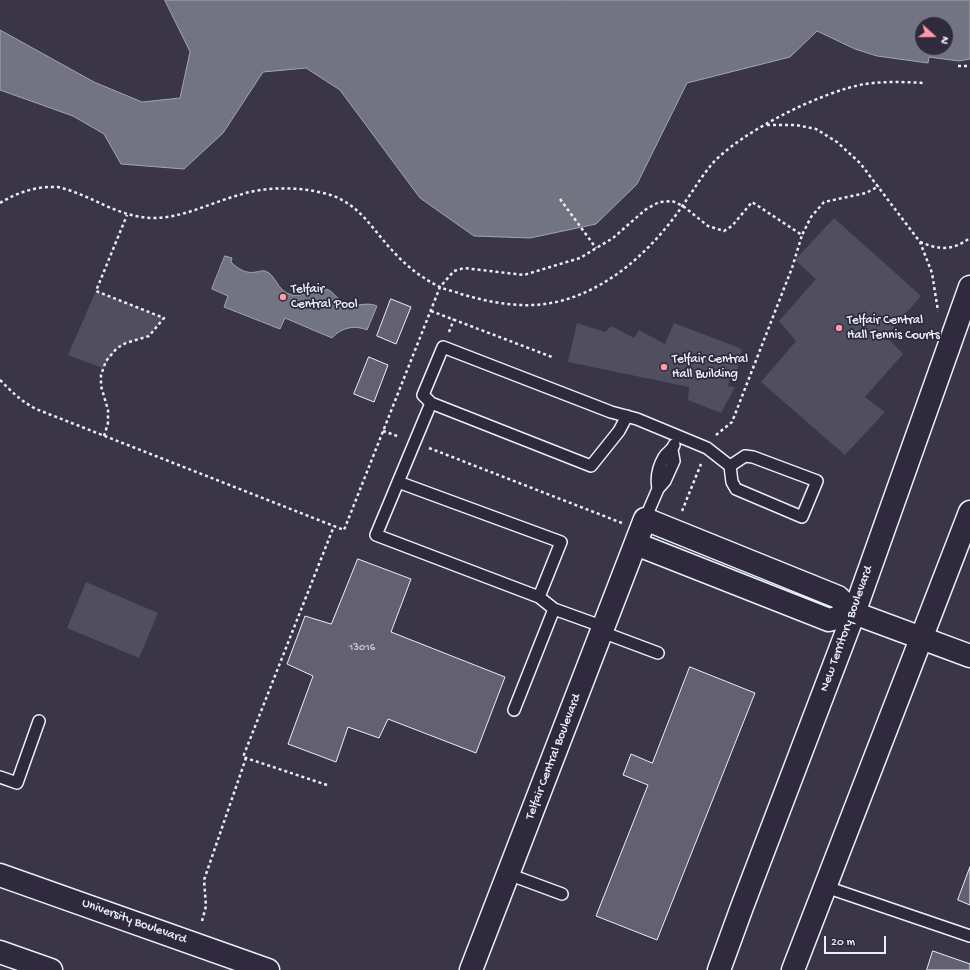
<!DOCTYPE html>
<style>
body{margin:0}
#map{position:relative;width:970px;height:970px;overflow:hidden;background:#3a3648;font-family:"Gochi Hand",sans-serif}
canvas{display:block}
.north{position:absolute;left:914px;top:16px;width:40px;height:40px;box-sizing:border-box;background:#2f2a3d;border:1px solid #797a88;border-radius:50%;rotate:111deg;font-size:11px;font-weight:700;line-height:16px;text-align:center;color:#e8f1f8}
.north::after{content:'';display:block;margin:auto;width:14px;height:18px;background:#ff9aa2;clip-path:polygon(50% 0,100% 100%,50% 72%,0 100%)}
.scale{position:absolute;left:824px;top:936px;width:62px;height:18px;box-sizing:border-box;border:2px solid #e8f1f8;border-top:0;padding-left:5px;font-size:12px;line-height:14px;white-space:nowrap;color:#e8f1f8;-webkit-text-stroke:3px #2f2a3d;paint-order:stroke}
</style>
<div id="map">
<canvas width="970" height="970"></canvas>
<div class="north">N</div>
<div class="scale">20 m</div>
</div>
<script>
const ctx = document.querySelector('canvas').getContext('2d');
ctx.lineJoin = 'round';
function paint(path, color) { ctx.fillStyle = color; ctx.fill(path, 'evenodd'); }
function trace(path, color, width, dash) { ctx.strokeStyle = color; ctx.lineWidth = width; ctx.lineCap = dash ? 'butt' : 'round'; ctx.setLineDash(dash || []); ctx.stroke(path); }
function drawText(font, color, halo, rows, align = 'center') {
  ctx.font = font + ' "Gochi Hand",sans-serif'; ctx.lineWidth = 3.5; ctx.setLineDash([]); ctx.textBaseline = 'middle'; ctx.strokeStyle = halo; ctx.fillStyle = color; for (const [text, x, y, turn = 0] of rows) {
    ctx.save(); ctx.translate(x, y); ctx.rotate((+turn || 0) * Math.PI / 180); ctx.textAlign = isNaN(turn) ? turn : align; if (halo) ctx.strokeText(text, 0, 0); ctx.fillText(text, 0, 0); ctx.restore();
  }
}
paint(new Path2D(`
 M834,218L921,296L886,336L903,354L865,397L885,412L845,455L761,382L796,341L779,321L816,279L795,260Z
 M96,291L164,318L149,336L126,343L117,348L103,368L68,355Z
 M577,323L605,332L611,326L634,338L639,330L665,344L674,323L742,349L737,371L731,372L728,386L735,387L721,413L688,400L689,387L568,362Z
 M86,582L158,613L139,658L67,628Z`), '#504e5f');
const water = new Path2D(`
 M165,0H970V59L959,61L929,57L928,63L877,56L855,49L817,31L790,57L687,83L637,184L596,224L530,238L474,236L420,198L340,90L306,68L263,72L223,133L184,169L121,164L104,134L73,116L0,90V30L94,82L142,102L180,98L190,52ZM922,24H946V48H922Z
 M225,256L232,258L231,262C238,269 246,274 256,272C259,272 262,270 265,271C277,275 276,291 292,295C304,298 310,287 321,288C333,288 336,300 346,304C356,308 366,301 377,306L367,330C355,325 342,327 332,338L285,318L280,329L224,307L228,296L212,289Z`);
paint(water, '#737482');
trace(water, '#a2a6b1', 1);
const building = new Path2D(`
 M391,299L411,307L396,344L377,336Z
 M369,357L388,365L374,402L354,394Z
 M358,559L411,579L391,632L505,677L476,753L388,719L379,738L348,727L336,762L288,744L313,676L287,664L305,616L331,624Z
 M690,667L755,693L657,940L596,916L648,785L623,775L631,754L652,763Z
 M970,867V905L958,900Z
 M933,951L970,964V970H927Z`);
paint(building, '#636171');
trace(building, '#e8f1f8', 1);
const service = new Path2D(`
 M431,403L591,466L619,431L627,416
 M398,482L561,542L539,597
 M658,489C656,478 658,467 664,457C667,452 672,451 674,445
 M645,519L658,489L665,481L674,461L672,450
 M604,627L554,609L539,597L376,535L431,403L423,395L443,347L611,412L637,419L707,448L730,466L732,482L736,489L802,517L817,481L753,457L745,456L730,466
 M602,632L658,653
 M514,710L554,609
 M0,777L17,783L39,721
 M508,874L562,894
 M826,887L970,936`);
const minor = new Path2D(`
 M636,544L829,620L854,613
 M471,970L645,519L838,597L854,613L970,656`);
const secondary = new Path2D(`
 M0,875L268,970
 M0,952L51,970
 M719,970L742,907L854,613L970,287
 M793,970L970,512`);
trace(service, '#e8f1f8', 14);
trace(minor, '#e8f1f8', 25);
trace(secondary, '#e8f1f8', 25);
trace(new Path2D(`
 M958,66H970
 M767,125H796L816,129L837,142L860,163L920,242L932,273L938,311
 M560,199L596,248
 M0,203C18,192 37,186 58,187C92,195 116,217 153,218C183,218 210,203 239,195C261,188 285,187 308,190C319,192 332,194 342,200C363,211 375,232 391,249C404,264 420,277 438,286C445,290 454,291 461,294C495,304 530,310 564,300C614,286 655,246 683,205C693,191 701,177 712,164C740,132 823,91 865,84C885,81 905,82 925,83
 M920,242C940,250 952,251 970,238
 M431,311L552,357
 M449,332L454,319
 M0,380C12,392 21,401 36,409L344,530L440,287L454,271L464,268L524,275L580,258L613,238L645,210L659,202L672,201L683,206L708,226L724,231L732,226L752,202L802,235L811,217L824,202L866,193L879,186
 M383,431L400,437
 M716,435L732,422L792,268L802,235
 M104,436L108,423V410L101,386V375L106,361L117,348L126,343L149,336L164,318L96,291L127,215
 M429,448L622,523
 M682,511L701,464
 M327,785L243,757L334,526
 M202,921L206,906L204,880L246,758`), '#e8f1f8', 2.5, [3, 3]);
trace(service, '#2f2a3d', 11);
trace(minor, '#2f2a3d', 22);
trace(secondary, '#2f2a3d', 22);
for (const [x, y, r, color] of [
 [283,297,4,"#ff9aa2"],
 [839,328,4,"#ff9aa2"],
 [664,367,4,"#ff9aa2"]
]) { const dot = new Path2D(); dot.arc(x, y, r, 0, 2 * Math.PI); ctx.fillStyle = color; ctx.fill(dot); trace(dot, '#2f2a3d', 1.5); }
drawText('11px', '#c7cdd6', null, [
 ["13016",362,648]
]);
drawText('13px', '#e8f1f8', '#2f2a3d', [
 ["Telfair",291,290],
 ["Central Pool",291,305],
 ["Telfair Central",847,321],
 ["Hall Tennis Courts",847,336],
 ["Telfair Central",672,360],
 ["Hall Building",672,375]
], 'left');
drawText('13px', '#e8f1f8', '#2f2a3d', [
 ["New Territory Boulevard",847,629,-70],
 ["Telfair Central Boulevard",554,757,-69],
 ["University Boulevard",134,922,20]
]);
</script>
